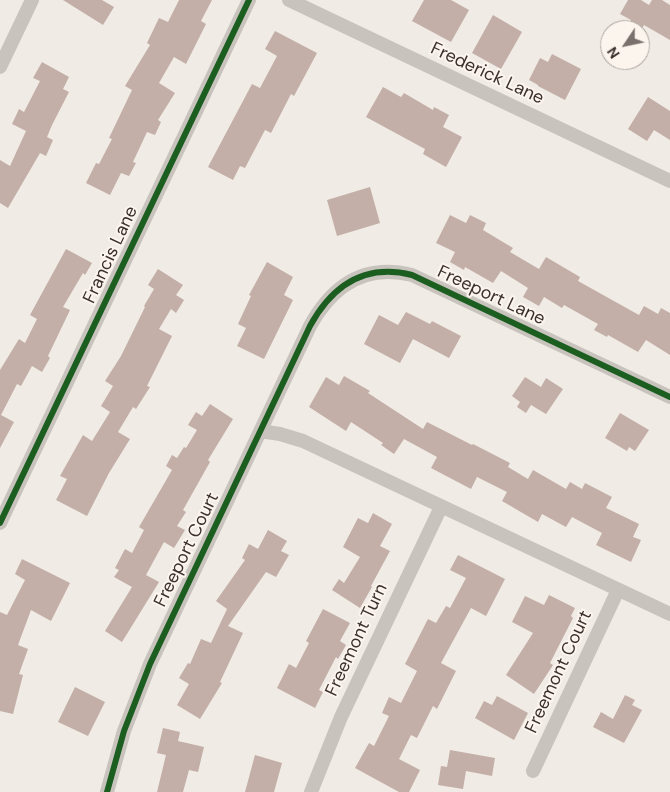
<!DOCTYPE html>
<style>
body{margin:0}
#map{position:relative;width:670px;height:792px;overflow:hidden;background:#f0ebe5;font-family:"DM Sans",sans-serif}
canvas{display:block}
.north{position:absolute;left:600px;top:20px;width:50px;height:50px;box-sizing:border-box;background:#fbf5ee;border:1px solid #aea6a0;border-radius:50%;rotate:236deg;font-size:14px;font-weight:700;line-height:20px;text-align:center;color:#3b302b}
.north::after{content:'';display:block;margin:auto;width:18px;height:22px;background:#7a716c;clip-path:polygon(50% 0,100% 100%,50% 72%,0 100%)}
</style>
<div id="map">
<canvas width="670" height="792"></canvas>
<div class="north">N</div>
</div>
<script>
const ctx = document.querySelector('canvas').getContext('2d');
ctx.lineJoin = 'round';
function paint(path, color) { ctx.fillStyle = color; ctx.fill(path, 'evenodd'); }
function trace(path, color, width, dash) { ctx.strokeStyle = color; ctx.lineWidth = width; ctx.lineCap = dash ? 'butt' : 'round'; ctx.setLineDash(dash || []); ctx.stroke(path); }
function drawText(font, color, halo, rows, align = 'center') {
  ctx.font = font + ' "DM Sans",sans-serif'; ctx.lineWidth = 4; ctx.setLineDash([]); ctx.textBaseline = 'middle'; ctx.strokeStyle = halo; ctx.fillStyle = color; for (const [text, x, y, turn = 0] of rows) {
    ctx.save(); ctx.translate(x, y); ctx.rotate((+turn || 0) * Math.PI / 180); ctx.textAlign = isNaN(turn) ? turn : align; if (halo) ctx.strokeText(text, 0, 0); ctx.fillText(text, 0, 0); ctx.restore();
  }
}
paint(new Path2D(`
 M63,0H102L114,7L103,25Z
 M179,0H212L201,21L206,24L186,64L174,57L159,83L175,93L158,120L161,122L155,135L147,132L133,162L136,163L129,176L121,173L110,195L86,183L96,163L99,164L112,139L109,138L132,90L125,86L150,45L147,43L159,18L168,22Z
 M424,0H451L469,10L451,42L412,21Z
 M628,0H641L649,5L652,0H662L670,5V40L644,25L640,32V30L628,25L631,20L620,14Z
 M493,15L522,32L501,69L472,53Z
 M275,31L317,53L294,96L291,94L271,133L265,130L245,168L240,166L233,180L208,167L252,84L260,88L277,56L265,49Z
 M552,54L581,69L565,100L538,86V85L529,80L540,58L548,62Z
 M42,62L69,77L63,89L69,92L52,125L47,137L53,140L46,156L40,153L8,208L0,203V160L10,166L26,131L12,124L19,109L24,112L40,81L33,78Z
 M383,87L401,97L404,93L433,110L434,107L449,115L443,127L462,137L446,167L423,154L425,149L366,117Z
 M648,97L670,111V140L654,130L647,141L628,129Z
 M370,187L380,223L337,236L327,200Z
 M450,215L466,223L470,215L486,223L483,230L513,248L510,252L539,269L546,257L580,277L578,281L639,315L644,306L658,314L661,308L670,313V355L646,340L638,352L608,335L607,337L594,330L598,324L564,305L562,308L544,297L539,306L523,297L528,288L501,271L493,283L465,267L464,270L450,262L455,252L436,243Z
 M66,249L92,263L85,275L83,273L63,307L70,310L48,356L50,358L42,372L32,366L21,386L17,384L1,415L14,422L0,448V370L19,339L25,343L37,319L30,315Z
 M267,262L293,277L284,295L293,300L264,359L237,346L246,328L238,324L251,296L249,295Z
 M158,269L183,285L176,295L184,300L176,313L171,309L159,329L172,336L147,386L150,387L136,409L133,407L118,432L130,439L109,473L87,516L56,500L67,479L60,476L83,435L92,441L110,412L101,406L113,386L105,381L121,356L145,307L144,306L154,289L148,285Z
 M406,312L430,324L432,321L461,336L449,358L413,339L400,363L364,344L379,315L398,325Z
 M344,376L370,391L368,393L423,429L427,422L472,445L473,444L510,463L508,467L528,479L533,470L566,489L570,482L582,489L585,483L612,497L606,508L639,524L633,537L641,540L631,562L596,545L602,533L572,517L566,527L542,514L538,522L502,501L507,492L477,477L471,489L431,468L437,457L404,439L394,454L381,445L383,443L351,422L346,431L309,407L326,377L339,385Z
 M525,377L541,387L546,378L563,389L546,414L531,405L526,413L517,407L520,402L512,396Z
 M210,404L233,419L208,460L210,462L183,510L186,512L177,526L185,530L174,548L164,542L146,575L159,582L122,642L105,631L132,587L114,577L119,570L115,568L125,549L132,553L144,530L139,527L172,470L166,466L172,455L177,458L184,447L186,448L197,430L188,425L196,412L202,416Z
 M620,413L649,430L635,451L629,447L627,451L605,438Z
 M373,513L392,524L380,546L390,551L371,586L372,587L360,608L332,590L339,579L344,583L360,557L343,547L358,518L368,523Z
 M268,530L287,541L281,551L289,555L276,577L266,572L228,626L243,633L220,682L222,683L200,719L177,705L189,684L179,678L188,663L190,664L201,639L211,643L227,609L216,601L245,560L242,558L249,544L258,549Z
 M458,555L505,579L486,616L471,608L441,663L456,671L437,709L433,706L417,738L411,735L399,759L420,770L409,792H399L355,768L369,743L374,746L389,716L382,713L389,697L401,703L417,671L405,664L428,619L436,623L446,606L450,608L466,578L450,570Z
 M22,559L70,583L51,621L31,610L18,645L28,649L19,674L23,675L13,714L0,711V612L7,615L25,580L15,574Z
 M549,595L575,608L571,616L573,618L550,663L553,665L534,694L506,675L533,633L512,622L525,596L544,605Z
 M323,609L350,623L340,641L346,645L338,659L336,657L319,690L323,692L315,708L277,688L289,664L296,668L309,643L306,641Z
 M75,687L105,702L88,736L58,722Z
 M625,695L635,700L632,705L642,710L624,743L593,727L601,712L613,719Z
 M497,696L528,713L514,740L475,718L484,701L492,705Z
 M163,728L180,732L178,741L204,747L198,772L189,770L183,792H157L166,755L157,753Z
 M450,750L495,758L492,776L466,771L463,789L438,785L441,766L447,767Z
 M255,755L282,763L274,792H245Z`), '#c3afa7');
trace(new Path2D(`
 M289,0L670,181
 M0,67L32,0
 M260,431L280,434L303,441L670,614
 M0,523L249,0
 M533,771L618,590
 M107,792L124,731L150,664L310,326C332,286 364,263 412,275L670,397
 M311,792L341,717L441,507`), '#c9c3be', 14);
trace(new Path2D(`
 M0,523L249,0
 M107,792L124,731L150,664L310,326C332,286 364,263 412,275L670,397`), '#1b5e20', 6);
drawText('18px', '#3b302b', '#fbf5ee', [
 ["Frederick Lane",487,74,25],
 ["Francis Lane",111,255,-65],
 ["Freeport Lane",491,296,25],
 ["Freeport Court",187,550,-64],
 ["Freemont Turn",357,640,-65],
 ["Freemont Court",559,672,-65]
]);
</script>
